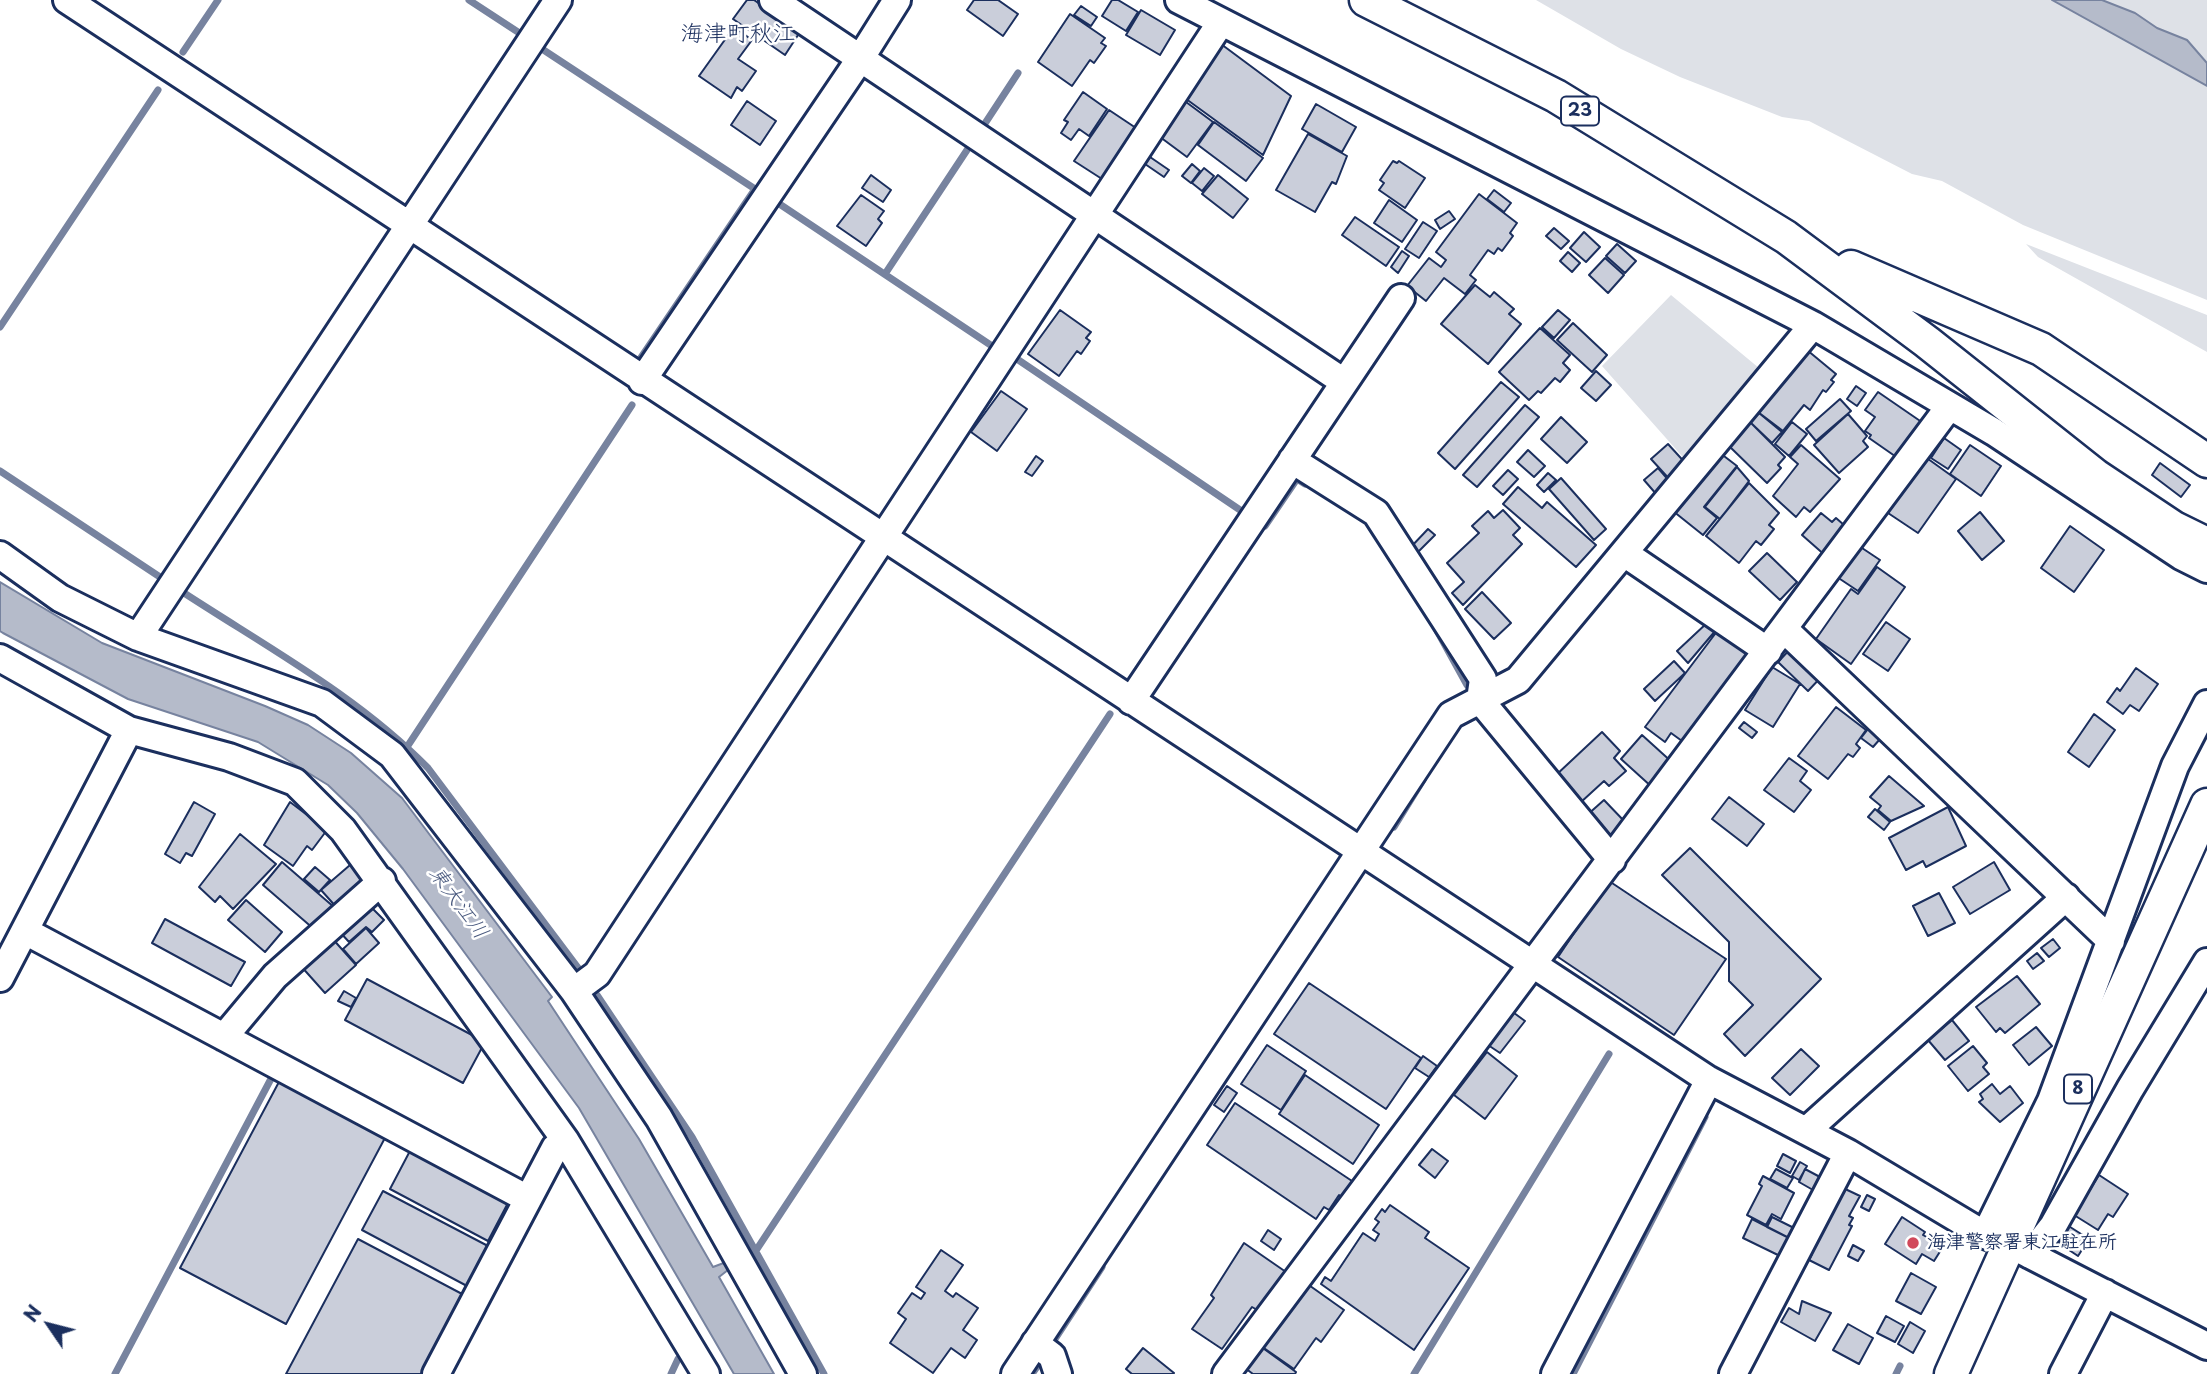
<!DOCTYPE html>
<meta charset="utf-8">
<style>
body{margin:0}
#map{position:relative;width:2207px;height:1374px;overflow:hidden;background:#fff;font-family:"Playpen Sans",sans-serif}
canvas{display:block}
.north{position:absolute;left:14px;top:1290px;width:70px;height:70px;-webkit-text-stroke:5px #fff;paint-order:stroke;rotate:305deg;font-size:19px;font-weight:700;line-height:28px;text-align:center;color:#1b2f5e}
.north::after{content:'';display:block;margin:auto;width:24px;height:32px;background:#1b2f5e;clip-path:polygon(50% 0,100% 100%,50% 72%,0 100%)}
</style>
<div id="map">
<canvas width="2207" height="1374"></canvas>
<div class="north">N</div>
</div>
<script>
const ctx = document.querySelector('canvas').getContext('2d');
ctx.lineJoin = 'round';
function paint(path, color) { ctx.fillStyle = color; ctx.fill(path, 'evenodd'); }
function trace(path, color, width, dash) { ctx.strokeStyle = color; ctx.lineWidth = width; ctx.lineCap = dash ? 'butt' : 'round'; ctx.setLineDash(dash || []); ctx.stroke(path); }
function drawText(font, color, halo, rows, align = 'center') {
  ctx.font = font + ' "Playpen Sans","Klee One",sans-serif'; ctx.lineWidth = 5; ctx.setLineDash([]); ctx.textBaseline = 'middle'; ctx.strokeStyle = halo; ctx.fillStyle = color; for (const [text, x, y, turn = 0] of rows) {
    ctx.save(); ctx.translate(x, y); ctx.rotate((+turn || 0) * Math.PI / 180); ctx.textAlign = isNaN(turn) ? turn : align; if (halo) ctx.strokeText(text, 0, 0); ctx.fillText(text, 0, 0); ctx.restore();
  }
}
paint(new Path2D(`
 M1536,0H2052L2207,86V300L2023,225L1942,181L1912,174L1809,121L1782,117L1680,77L1621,49Z
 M2102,0H2207V63L2187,40L2157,28L2135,13Z
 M2026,244L2207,315V352L2038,257Z
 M1671,295L1765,373L1689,464L1602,366Z`), '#dee1e7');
const water = new Path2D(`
 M2052,0H2102L2135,13L2157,28L2187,40L2207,63V86Z
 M0,582L102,643L265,706L308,725L351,753L402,798L552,997L548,1001L639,1139L713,1267L729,1261L733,1266L719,1277L774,1374H734L579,1108L403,869L357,813L328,785L258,742L128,699L3,633L0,631Z`);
paint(water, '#b5bbca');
trace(water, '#77839f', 2);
trace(new Path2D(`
 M469,0L524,36
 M539,47L755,189L640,359
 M183,52L218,0
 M982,128L1018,73
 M778,203L995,348
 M885,274L971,144L976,147
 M0,327L158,90
 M1014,357L1243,512L1240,517
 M0,471L166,581
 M1265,526L1297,479L1305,484
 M181,591C265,646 358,696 428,768L582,973
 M1435,627L1467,685
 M407,747L632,405
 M1394,827L1423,780
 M597,995L692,1137L824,1374
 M752,1252L757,1249L1110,714
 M1053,1342L1102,1267
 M115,1374L273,1075
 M671,1374L678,1359
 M1032,1374L1039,1364
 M1414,1374L1609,1054
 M1573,1374L1705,1117
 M1896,1374L1900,1366`), '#77839f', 7);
const building = new Path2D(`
 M747,0H754L800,32L785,55L733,19Z
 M974,0H998L1018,14L1003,36L967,10Z
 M1112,0H1118L1138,12L1126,31L1102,16Z
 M1081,6L1097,17L1091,26L1074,15Z
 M1141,10L1175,30L1160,55L1126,35Z
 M1070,14L1105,38L1101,43L1106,46L1094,63L1090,60L1072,86L1038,62Z
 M734,27L752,40L738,59L756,71L742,91L737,87L731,98L699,76Z
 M1221,44L1291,96L1263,155L1182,96Z
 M1083,92L1107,109L1089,136L1079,129L1071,140L1061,133L1068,122L1064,120Z
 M1182,99L1213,122L1187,157L1156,134Z
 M747,101L776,121L760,145L731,125Z
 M1316,104L1356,127L1342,152L1302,129Z
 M1109,110L1136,128L1102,179L1074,161Z
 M1214,122L1263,158L1246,181L1198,145Z
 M1308,134L1347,156L1336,184L1332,182L1315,212L1276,190Z
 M1150,157L1169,170L1164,177L1145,164Z
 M1393,161L1397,163L1399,161L1425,178L1405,208L1379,190L1384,183L1380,180Z
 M1192,164L1200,171L1191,183L1182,176Z
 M1204,168L1214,176L1202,191L1192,183Z
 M871,175L891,190L883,202L862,188Z
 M1218,175L1248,199L1233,218L1202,194Z
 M1494,190L1511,203L1504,212L1487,199Z
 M1479,194L1517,223L1510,233L1513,236L1502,251L1498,248L1494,254L1488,250L1470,275L1476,280L1465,294L1444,278L1426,301L1407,286L1429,258L1441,267L1446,260L1436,252Z
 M861,195L884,211L878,219L882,223L866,246L837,226Z
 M1389,200L1417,220L1402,242L1374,223Z
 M1449,211L1455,219L1440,229L1435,220Z
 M1355,217L1399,247L1386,266L1342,235Z
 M1423,222L1437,231L1419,258L1405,249Z
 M1554,228L1569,241L1561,249L1546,236Z
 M1584,232L1600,247L1586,262L1570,248Z
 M1617,244L1636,261L1625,273L1606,256Z
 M1402,251L1409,256L1398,273L1391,267Z
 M1568,252L1580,263L1572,272L1560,261Z
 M1605,258L1624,275L1608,293L1589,275Z
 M1475,285L1490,297L1494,292L1514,309L1509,314L1521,324L1488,364L1441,324Z
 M1060,310L1091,332L1086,338L1090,341L1081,354L1077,351L1059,376L1028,354Z
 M1558,310L1570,320L1554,338L1542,327Z
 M1573,323L1607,355L1592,372L1557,340Z
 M1540,328L1570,355L1563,363L1570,370L1560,382L1555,378L1541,393L1538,391L1529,400L1499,372Z
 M1807,350L1836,374L1831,380L1834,382L1826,392L1823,390L1810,410L1804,405L1783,431L1758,412Z
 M1596,371L1611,385L1596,401L1581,388Z
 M1501,382L1519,397L1455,469L1438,453Z
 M1856,386L1866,393L1857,406L1847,399Z
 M1001,391L1027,409L997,451L971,432Z
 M1878,392L1926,425L1902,461L1869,438L1871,435L1865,431L1875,417L1865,410Z
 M1840,399L1851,411L1816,441L1806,429Z
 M1525,405L1539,417L1477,487L1463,475Z
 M1759,413L1782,432L1772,443L1750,422Z
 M1848,414L1867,436L1863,441L1868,447L1839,473L1814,445Z
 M1561,417L1587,442L1567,463L1541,439Z
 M1750,422L1785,457L1778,465L1781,468L1767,483L1728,445Z
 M1792,422L1807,434L1789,456L1775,444Z
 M1944,438L1961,450L1948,469L1931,458Z
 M1668,444L1689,467L1672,482L1651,459Z
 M1801,445L1840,479L1810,512L1804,507L1796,517L1773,496L1798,464L1790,457Z
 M1970,445L2001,466L1981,496L1950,474Z
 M1528,450L1545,466L1534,477L1517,462Z
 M1720,453L1737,466L1704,507L1717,518L1703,535L1673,511Z
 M1036,456L1043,461L1032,476L1025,472Z
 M1924,456L1956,479L1918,533L1885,511Z
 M2160,463L2190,485L2181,497L2152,475Z
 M1737,467L1749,481L1720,519L1705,507Z
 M1658,468L1671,483L1657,495L1644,480Z
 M1508,470L1518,479L1503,495L1493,486Z
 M1548,473L1556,480L1544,492L1537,485Z
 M1561,478L1606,529L1594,540L1549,489Z
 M1749,483L1779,513L1769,525L1774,529L1761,545L1756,541L1739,563L1706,536Z
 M1518,487L1542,508L1547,502L1596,545L1576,567L1503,504Z
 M1503,510L1520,528L1513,535L1522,544L1463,605L1452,593L1464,582L1447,563L1479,533L1472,526L1488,511L1494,518Z
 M1980,512L2004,541L1982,560L1958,531Z
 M1821,513L1832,522L1836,518L1844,525L1840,530L1847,535L1827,557L1802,535Z
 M2070,526L2104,550L2074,592L2041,568Z
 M1428,529L1435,535L1415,555L1409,549Z
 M1856,544L1880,560L1858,591L1834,575Z
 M1767,553L1797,582L1780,600L1749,571Z
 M1877,567L1905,587L1851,664L1816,639L1851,589L1858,594Z
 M1482,592L1511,623L1494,639L1465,609Z
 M1708,622L1716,630L1688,663L1677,651Z
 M1886,622L1910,639L1888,671L1863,654Z
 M1718,630L1748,653L1682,741L1671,733L1665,742L1645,727Z
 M1793,646L1823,675L1808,691L1778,662Z
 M1674,661L1685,673L1655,701L1644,689Z
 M1772,667L1800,684L1773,727L1745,710Z
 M2136,668L2158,684L2139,711L2130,705L2123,714L2107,702L2117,688L2120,691Z
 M1836,707L1866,730L1856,744L1860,748L1853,757L1848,754L1828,779L1798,756Z
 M2094,714L2115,730L2089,767L2068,752Z
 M1744,722L1757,732L1752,738L1739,728Z
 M1868,729L1880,739L1873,747L1861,738Z
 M1602,732L1620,751L1614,758L1626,771L1609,786L1604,781L1580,803L1555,776Z
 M1642,735L1674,764L1653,788L1621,759Z
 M1789,758L1807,771L1800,781L1811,790L1794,812L1764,790Z
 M1889,776L1924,806L1891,821L1878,810L1881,806L1870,797Z
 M1729,797L1764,824L1747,846L1712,819Z
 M1604,800L1625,822L1607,839L1586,816Z
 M194,802L215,814L192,856L186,853L180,863L165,854Z
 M290,802L327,830L312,850L307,846L293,866L264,845Z
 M1948,807L1966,846L1926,867L1923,861L1906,870L1889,838Z
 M1875,809L1890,822L1884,830L1868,817Z
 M240,834L276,864L233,909L220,896L215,902L199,887Z
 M1690,848L1821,979L1745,1056L1724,1034L1753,1005L1729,981V942L1662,875Z
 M357,859L373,878L338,909L321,890Z
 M282,862L335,908L315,930L263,885Z
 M1994,862L2010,890L1970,914L1953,887Z
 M315,867L330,880L319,892L304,879Z
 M1609,881L1726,959L1674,1035L1558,957Z
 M1939,893L1955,923L1928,936L1913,906Z
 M246,900L282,932L265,952L228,920Z
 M372,908L384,920L372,932L366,927L349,942L339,931L350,920L354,925Z
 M165,919L245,962L231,986L152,943Z
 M366,928L379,943L356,964L343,949Z
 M331,937L356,965L325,993L300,965Z
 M2053,939L2060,948L2049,957L2041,948Z
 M2037,953L2044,961L2033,969L2027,961Z
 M2017,976L2040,1004L2005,1033L2000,1028L1996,1032L1976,1007Z
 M367,979L485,1042L463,1083L345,1020Z
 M1309,983L1421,1058L1386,1109L1274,1034Z
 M344,991L356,998L351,1007L338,1001Z
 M1510,1010L1525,1021L1500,1053L1485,1043Z
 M1952,1020L1969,1041L1945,1060L1928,1040Z
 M2036,1027L2052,1046L2029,1065L2013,1045Z
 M1267,1045L1306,1071L1281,1110L1241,1084Z
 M1973,1046L1987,1063L1983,1067L1989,1074L1968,1091L1948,1066Z
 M1801,1049L1819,1066L1790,1095L1772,1078Z
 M1487,1052L1517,1076L1485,1119L1454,1095Z
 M1423,1056L1437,1066L1429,1077L1415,1068Z
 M1305,1075L1379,1125L1353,1164L1279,1114Z
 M280,1080L386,1136L286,1324L180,1268Z
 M1992,1084L2000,1094L2010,1086L2023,1103L2000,1122L1979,1102L1983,1099L1980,1094Z
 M1227,1086L1237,1093L1224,1112L1214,1105Z
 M1235,1103L1355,1183L1344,1199L1339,1195L1329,1210L1324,1207L1316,1219L1207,1145Z
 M411,1149L509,1201L488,1241L390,1189Z
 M1432,1149L1448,1161L1435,1178L1419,1165Z
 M1783,1154L1796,1161L1790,1173L1777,1166Z
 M1800,1162L1807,1166L1799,1180L1792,1176Z
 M1776,1169L1793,1178L1787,1188L1770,1179Z
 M1805,1169L1820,1177L1813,1190L1799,1182Z
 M2099,1175L2128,1194L2113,1217L2108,1214L2098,1230L2074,1215Z
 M1763,1176L1794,1193L1781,1219L1772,1214L1766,1225L1747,1215L1762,1186L1759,1184Z
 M1841,1187L1860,1196L1849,1216L1853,1218L1849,1225L1852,1226L1829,1270L1809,1260L1812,1254L1807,1252Z
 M383,1191L488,1246L467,1286L362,1230Z
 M1867,1195L1875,1199L1869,1211L1861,1207Z
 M1390,1205L1429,1232L1425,1238L1469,1268L1414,1350L1321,1284L1325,1277L1331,1281L1363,1233L1375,1241L1379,1234L1373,1230L1379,1222L1375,1219L1382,1209L1385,1212Z
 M1772,1217L1794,1228L1789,1238L1767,1227Z
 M1902,1217L1925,1232L1923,1235L1932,1240L1930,1243L1941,1250L1934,1261L1922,1254L1916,1264L1885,1244Z
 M1752,1219L1789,1238L1780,1256L1743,1238Z
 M2067,1225L2089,1239L2078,1256L2057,1242Z
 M1268,1230L1281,1239L1274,1250L1261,1241Z
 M358,1239L464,1295L422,1374H286Z
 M1244,1243L1286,1272L1259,1311L1252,1307L1222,1349L1192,1329L1214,1298L1211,1295Z
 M1853,1245L1864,1251L1858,1261L1848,1256Z
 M941,1250L963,1265L945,1291L953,1297L956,1293L978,1308L963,1330L977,1340L965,1358L951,1348L933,1373L890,1343L906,1319L898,1313L912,1293L921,1299L925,1293L916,1287Z
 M1911,1273L1936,1287L1921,1314L1896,1301Z
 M1306,1283L1344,1310L1321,1342L1316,1338L1294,1369L1261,1346Z
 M1802,1301L1831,1313L1815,1341L1781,1322L1789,1308L1799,1314Z
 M1886,1316L1904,1326L1895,1342L1877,1333Z
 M1910,1322L1925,1331L1913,1353L1898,1344Z
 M1848,1324L1873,1338L1859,1364L1833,1350Z
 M1260,1346L1296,1372L1295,1374H1253L1245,1368Z
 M1143,1348L1174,1373L1173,1374H1132L1126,1369Z`);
paint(building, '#caceda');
trace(building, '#1b2f5e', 2);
const minor = new Path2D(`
 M67,0L1709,1080L1848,1153L1985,1235L2009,1244L2207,1346
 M773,0L1344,382
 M1179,0L1813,325L1994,432L2181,556L2207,569
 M642,381L860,59L897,0
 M1292,460L1376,513L1483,679L1480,700L1612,860
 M1624,553L1768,651
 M0,555L60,598L138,637L322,703L392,755L574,991L659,1118L803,1374
 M1784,629L2111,941
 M138,637L558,0
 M0,658L129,730L229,757L295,782L343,830L565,1140L706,1374
 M1131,701L1401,298
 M25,931L528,1199
 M0,978L129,730
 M574,991L597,974L1221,22
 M224,1037L275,976L382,881
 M1806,1131L2066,897
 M1985,1235L2051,1101L2175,766L2207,704
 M2030,1255L2053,1226L2130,1089L2207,962
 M1035,1343L1052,1356L1058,1374
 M436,1374L555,1148L565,1140
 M1015,1374L1451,715L1518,680L1813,325
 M1226,1374L1949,407
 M1555,1374L1709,1080
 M1733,1374L1848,1153
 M2063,1374L2105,1293`);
const major = new Path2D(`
 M1366,0L1556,96L1786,237L1927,342L2096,476L2174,528L2207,544
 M1851,267L2041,349L2207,461
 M1951,1374L2207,805`);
trace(minor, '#1b2f5e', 32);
trace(major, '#1b2f5e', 37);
trace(minor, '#fff', 26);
trace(major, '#fff', 32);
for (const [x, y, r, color] of [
 [1913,1243,7,"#d1495b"]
]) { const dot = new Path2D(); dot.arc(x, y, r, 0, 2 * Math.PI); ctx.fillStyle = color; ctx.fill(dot); trace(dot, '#fff', 2.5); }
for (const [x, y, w] of [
 [1580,111,38],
 [2078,1089,28]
]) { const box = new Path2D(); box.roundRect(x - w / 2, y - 14.5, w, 29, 5); ctx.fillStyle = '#fff'; ctx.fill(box); trace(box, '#1b2f5e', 2); }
drawText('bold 18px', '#1b2f5e', null, [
 ["23",1580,111],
 ["8",2078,1089]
]);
drawText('bold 19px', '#1b2f5e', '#fff', [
 ["海津警察署東江駐在所",1927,1243]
], 'left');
drawText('italic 21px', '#49597e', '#fff', [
 ["東大江川",458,903,54]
]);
drawText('23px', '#1b2f5e', '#fff', [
 ["海津町秋江",738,35]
]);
</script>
